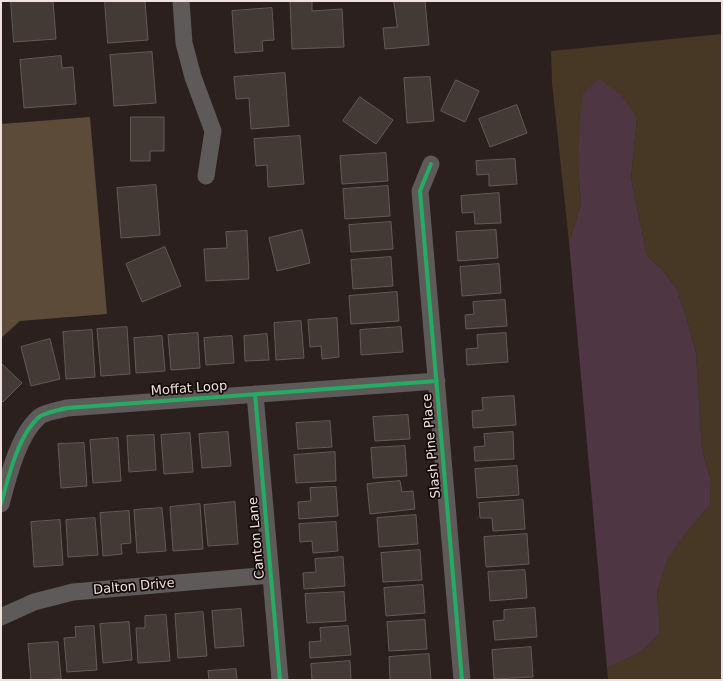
<!DOCTYPE html>
<style>
body{margin:0}
#map{position:relative;width:723px;height:681px;overflow:hidden;background:#2b201e;font-family:"DejaVu Sans",sans-serif}
canvas{display:block}
.frame{position:absolute;inset:0;border:2px solid #f0e0de;pointer-events:none}
</style>
<div id="map">
<canvas width="723" height="681"></canvas>
<div class="frame"></div>
</div>
<script>
const ctx = document.querySelector('canvas').getContext('2d');
ctx.lineJoin = 'round';
function paint(path, color) { ctx.fillStyle = color; ctx.fill(path, 'evenodd'); }
function trace(path, color, width, dash) { ctx.strokeStyle = color; ctx.lineWidth = width; ctx.lineCap = dash ? 'butt' : 'round'; ctx.setLineDash(dash || []); ctx.stroke(path); }
function drawText(font, color, halo, rows, align = 'center') {
  ctx.font = font + ' "DejaVu Sans",sans-serif'; ctx.lineWidth = 3.5; ctx.setLineDash([]); ctx.textBaseline = 'middle'; ctx.strokeStyle = halo; ctx.fillStyle = color; for (const [text, x, y, turn = 0] of rows) {
    ctx.save(); ctx.translate(x, y); ctx.rotate((+turn || 0) * Math.PI / 180); ctx.textAlign = isNaN(turn) ? turn : align; if (halo) ctx.strokeText(text, 0, 0); ctx.fillText(text, 0, 0); ctx.restore();
  }
}
paint(new Path2D(`
 M722,34V680H608L607,668L641,652L660,633L657,592L668,556L691,527L710,505L711,481L702,450L696,353L686,316L677,289L662,269L647,256L631,178L637,118L578,164L581,205L569,242L552,83L551,51Z`), '#473725');
paint(new Path2D(`
 M90,117L107,314L20,321L1,338V124Z`), '#5b4b38');
paint(new Path2D(`
 M599,79L621,95L637,118L631,178L647,256L662,269L677,289L686,316L696,353L702,450L711,481L710,505L691,527L668,557L657,592L660,633L641,652L607,668L569,242L581,205L578,164L581,108L583,94Z`), '#4e3742');
const building = new Path2D(`
 M11,1H53L56,39L14,42Z
 M105,1H145L148,40L108,43Z
 M312,1V11L342,9L344,47L292,49L290,2Z
 M394,1H425L429,45L385,49L383,28L397,27Z
 M272,8L274,40L262,41L263,51L235,53L232,11Z
 M152,52L156,103L114,106L110,55Z
 M61,56L62,68L73,67L76,104L24,108L20,60Z
 M285,73L289,126L251,129L249,98L236,99L234,77Z
 M430,77L434,121L407,123L404,78Z
 M456,80L479,91L465,122L441,111Z
 M360,97L393,120L376,144L343,121Z
 M517,105L527,133L490,147L479,119Z
 M131,117H164V151H150V161H131Z
 M300,136L304,184L268,187L267,165L256,166L254,139Z
 M386,153L388,181L342,184L340,156Z
 M515,159L517,184L489,186V174L477,175L476,161Z
 M156,185L160,235L121,238L117,188Z
 M388,186L390,216L345,219L343,189Z
 M499,193L501,223L475,224L474,212L462,213L461,196Z
 M391,222L393,249L351,252L349,225Z
 M302,230L310,263L277,271L269,238Z
 M496,230L498,258L458,261L456,232Z
 M247,231L249,279L206,281L204,249L227,248L226,232Z
 M165,247L181,286L142,302L126,264Z
 M391,257L393,286L353,289L351,260Z
 M499,264L501,293L462,296L460,267Z
 M397,292L399,321L351,324L349,296Z
 M505,300L507,326L466,329L465,315L474,314L473,302Z
 M337,318L339,357L322,359L321,346L310,347L308,320Z
 M301,321L304,358L276,360L274,323Z
 M127,327L130,374L101,376L97,329Z
 M401,327L403,352L361,355L360,330Z
 M92,330L95,377L66,379L63,332Z
 M198,333L200,368L171,370L168,335Z
 M506,333L508,362L467,365L466,349L478,348L477,335Z
 M267,334L269,360L245,361L244,336Z
 M162,336L165,371L136,373L134,338Z
 M232,336L234,363L206,365L204,338Z
 M50,339L60,379L31,386L21,347Z
 M1,363L22,383L3,402L1,400Z
 M514,396L516,425L473,428L472,411L483,410L482,398Z
 M408,415L410,439L375,441L373,417Z
 M330,421L332,447L298,449L296,423Z
 M228,432L231,466L202,468L199,434Z
 M513,432L514,459L475,461L474,447L485,446L484,434Z
 M190,433L193,472L164,474L161,435Z
 M154,435L156,470L129,472L127,436Z
 M118,438L121,481L93,483L90,440Z
 M84,443L87,486L61,488L58,444Z
 M405,446L407,476L373,478L371,448Z
 M335,452L336,481L296,483L294,455Z
 M517,466L519,495L477,498L475,469Z
 M400,481L402,492L413,491L415,509L370,514L367,484Z
 M336,487L338,516L299,519L298,502L311,501L310,488Z
 M523,500L525,529L493,531L492,518H480L479,503Z
 M235,502L238,544L208,546L204,505Z
 M200,504L203,549L173,551L170,507Z
 M162,508L166,551L137,553L134,510Z
 M129,511L131,543L121,544L122,554L103,556L100,513Z
 M416,515L418,544L379,547L377,518Z
 M95,518L98,555L68,557L66,520Z
 M60,520L63,565L34,567L31,522Z
 M336,522L338,551L313,553L312,541L300,542L299,524Z
 M527,534L529,564L486,567L484,537Z
 M420,550L422,580L383,582L381,553Z
 M343,557L345,586L304,589L303,573L316,572L315,559Z
 M525,570L527,598L490,601L488,572Z
 M423,585L425,613L386,616L384,588Z
 M344,592L346,621L307,623L305,594Z
 M535,608L537,637L495,640L493,621L504,620V610Z
 M241,609L244,646L215,648L212,611Z
 M203,612L207,656L178,658L175,614Z
 M166,615L170,661L138,663L136,628H145V616Z
 M425,620L427,649L389,651L387,622Z
 M129,622L132,660L103,663L100,624Z
 M94,626L97,670L67,672L64,638L76,637L75,627Z
 M348,626L351,655L310,658L309,642L321,641L320,628Z
 M58,642L61,679L31,680L28,644Z
 M531,647L533,677L494,679L492,650Z
 M429,654L431,680H390L389,657Z
 M350,661L351,680H312L311,664Z
 M236,669L237,680H209L208,671Z`);
paint(building, '#433a36');
trace(building, '#645a57', 1);
trace(new Path2D(`
 M181,1L184,43L193,77L213,131L206,176
 M431,164L420,191L462,680
 M255,394L280,680
 M1,504C8,478 18,436 38,418C42,413 60,410 67,408L437,381
 M1,617L34,602L73,592L271,575`), '#5e5a5a', 17);
trace(new Path2D(`
 M431,164L420,191L462,680
 M255,394L280,680
 M1,504C8,478 18,436 38,418C42,413 60,410 67,408L437,381`), '#26ab63', 4);
drawText('13px', '#f0e0de', '#120908', [
 ["Moffat Loop",189,389,-4],
 ["Slash Pine Place",432,446,-95],
 ["Canton Lane",257,538,-95],
 ["Dalton Drive",134,587,-5]
]);
</script>
